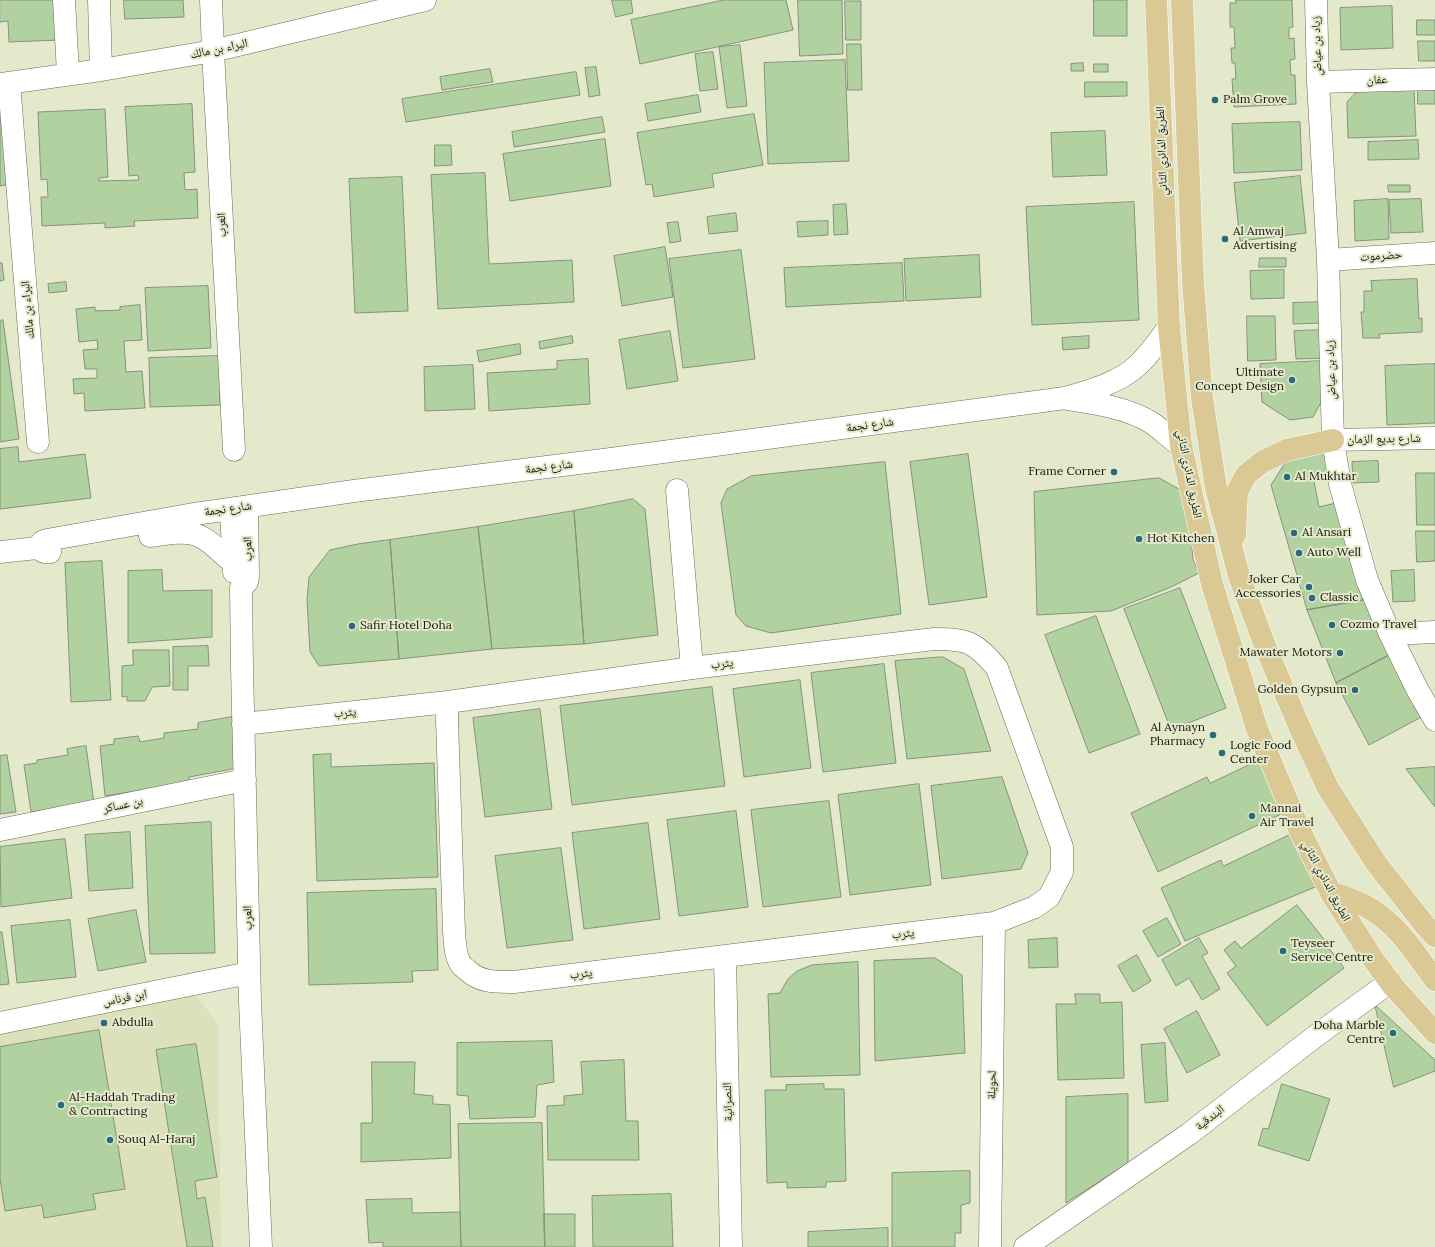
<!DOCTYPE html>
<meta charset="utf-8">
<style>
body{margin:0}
canvas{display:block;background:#e5e9cc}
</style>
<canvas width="1435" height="1247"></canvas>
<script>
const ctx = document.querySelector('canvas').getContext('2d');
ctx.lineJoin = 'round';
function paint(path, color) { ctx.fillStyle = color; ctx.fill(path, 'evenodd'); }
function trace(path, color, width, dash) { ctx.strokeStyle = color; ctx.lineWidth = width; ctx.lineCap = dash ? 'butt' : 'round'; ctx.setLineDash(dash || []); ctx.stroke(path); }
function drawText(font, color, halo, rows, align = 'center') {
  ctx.font = font + ' Lora,"Noto Naskh Arabic",serif'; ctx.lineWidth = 4; ctx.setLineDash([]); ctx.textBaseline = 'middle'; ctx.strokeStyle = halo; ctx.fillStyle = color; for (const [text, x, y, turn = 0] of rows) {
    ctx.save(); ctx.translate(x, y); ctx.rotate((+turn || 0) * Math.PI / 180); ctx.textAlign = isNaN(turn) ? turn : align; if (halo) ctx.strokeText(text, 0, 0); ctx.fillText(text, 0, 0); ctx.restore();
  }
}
paint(new Path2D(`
 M195,994L218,1024L221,1247H0V1033Z`), '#dce1bc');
const building = new Path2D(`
 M0,0H58L60,40L9,42L8,21L0,22Z
 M124,0H183L184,17L125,19Z
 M612,0H631L633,13L616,17Z
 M724,0H786L793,30L640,64L631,20Z
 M798,0H842L843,54L800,56Z
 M1094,0H1127V36H1094Z
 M1236,0H1292L1293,27L1289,28V39L1294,38L1295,59L1290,60L1291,75H1295L1296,104L1234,107L1232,79H1236L1235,63H1232L1231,48H1235L1234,27H1230V3H1236Z
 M845,1H861V40H846Z
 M1392,6L1393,48L1341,50L1340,8Z
 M1417,20H1435V35H1417Z
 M1418,41H1435V61H1419Z
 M847,44H861L862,90H848Z
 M740,45L747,106L727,108L719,47Z
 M713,52L718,89L700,91L695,54Z
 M845,60L849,161L768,164L764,63Z
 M1083,63L1084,71H1071V64Z
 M1094,64H1108V72H1094Z
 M596,67L600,95L589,97L585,68Z
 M490,69L493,82L442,90L440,77Z
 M576,72L580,95L406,122L402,99Z
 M1085,82H1127V96L1085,97Z
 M1418,82H1435V104H1418Z
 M1414,88L1416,136L1348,138L1347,102L1359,89Z
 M698,95L701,112L648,121L645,104Z
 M192,104L195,172L184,173L185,190L197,189L198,218L134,221L135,226L105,228V223L42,226L41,197H48L47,179L41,180L38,112L105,109L108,177L99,178V181L139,180L138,175L129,176L125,107Z
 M754,114L763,165L712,174L714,187L654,197L652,184L646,185L637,133Z
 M602,117L605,132L514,147L512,132Z
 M4,118L10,184L0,186V119Z
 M1300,122L1302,170L1234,173L1232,124Z
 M1105,131L1107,175L1053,177L1051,133Z
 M605,139L611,186L510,201L503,154Z
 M1418,140L1419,159L1368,160V142Z
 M435,145H451L452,165L435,166Z
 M485,173L489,264L572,260L574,302L438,309L431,175Z
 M1300,176L1306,233L1240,241L1234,183Z
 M402,177L408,311L355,313L349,179Z
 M1388,185H1410V192H1389Z
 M1388,199L1389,239L1355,241L1354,201Z
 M1421,199L1423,232L1391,233L1389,200Z
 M1134,202L1139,320L1032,325L1026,207Z
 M846,204L848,234L834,235L833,205Z
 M736,213L738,231L709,234L707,217Z
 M828,221V235L798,237L797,222Z
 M678,222L681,241L670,243L667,223Z
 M665,247L673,297L622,306L614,256Z
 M741,250L755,359L683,368L669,259Z
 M979,255L981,297L906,301L904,259Z
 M1260,258H1286V267H1259Z
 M0,263H2L4,280L0,281Z
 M902,263L904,301L786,307L784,268Z
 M1284,270V298L1251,299L1250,271Z
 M1417,279L1419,319L1422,318V332L1379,334L1380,338H1363L1361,312H1364V291H1372L1371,281Z
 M66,282L67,291L49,293L48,284Z
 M208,286L211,348L148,351L145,288Z
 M1323,302L1324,323L1293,324V303Z
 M140,305L142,340L124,341L126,372L142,371L145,408L85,411L84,393L74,394L73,379L97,378V369H85L83,350L98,349L97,340L79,342L76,309L95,307V311L120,310V307Z
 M1247,316H1275L1276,360L1248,361Z
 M3,320L19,439L0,442V321Z
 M1325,330L1327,358L1296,359L1294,331Z
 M670,331L678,381L627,389L619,340Z
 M572,336L573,343L540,349L539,342Z
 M1089,336V348L1063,350L1062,338Z
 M520,344L521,354L479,362L477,351Z
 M219,356L220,405L150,407L149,358Z
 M588,359L590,404L489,411L487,373L557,369V361Z
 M1323,361L1325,395L1313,417L1290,420L1262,402L1260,364Z
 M1435,364V423L1387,425L1385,366Z
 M473,365L475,409L425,411L424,367Z
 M18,447L19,462L85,454L91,498L0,509V449Z
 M968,454L987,597L929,605L910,462Z
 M1328,454L1332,476H1313L1319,507L1336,503L1369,599L1307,610L1271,485L1285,463L1295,456Z
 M1378,461L1379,482L1353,483L1352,462Z
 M885,462L901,614L771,633L746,626L736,615L721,503L727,489L751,476Z
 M1416,473H1435V525H1417Z
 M1159,478L1188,494L1193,560L1199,573L1171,587L1111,611L1037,615L1034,492Z
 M633,499L645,509L658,635L584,644L574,511Z
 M574,511L584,644L492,649L478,527Z
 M478,527L492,649L399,659L390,540Z
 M1416,531H1435V561L1417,562Z
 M390,540L399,659L319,666L310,652L307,600L309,577L330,550L358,544Z
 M102,561L111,700L71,702L65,563Z
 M162,570L163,591L212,590V637L128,643V571Z
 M1414,570L1415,601L1393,602L1391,571Z
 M1180,588L1226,708L1171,730L1124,609Z
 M1369,599L1395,652L1336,683L1307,610Z
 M1096,616L1140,734L1089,753L1045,635Z
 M208,646L209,666H188V690H173V647Z
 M133,650H169L170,686L152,687L145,701H127V696L122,697V666L133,665Z
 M1395,652L1427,714L1369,745L1336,683Z
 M943,657L964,669L991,751L907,759L895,661Z
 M884,664L896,763L823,772L811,673Z
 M800,680L811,768L744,777L733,689Z
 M712,687L725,786L572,805L560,706Z
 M540,709L552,809L485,817L473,718Z
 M232,717L237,762L232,769L189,777V782L105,796L100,746L114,744V739L138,736L140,742L164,738V733L198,729V723Z
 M86,746L94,803L31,812L24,765L37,763V760L68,755L67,749Z
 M331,754V767L434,763L438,877L317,881L313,755Z
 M7,755L16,812L0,814V756Z
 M1266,757L1290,810L1158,872L1131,813L1207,777L1210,783Z
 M1435,767V807L1406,769Z
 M1002,777L1028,853L1021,869L942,879L931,786Z
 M919,784L931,885L850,895L838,795Z
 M829,801L841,897L763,907L751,810Z
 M736,811L748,907L679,916L667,820Z
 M211,822L215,953L150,954L145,826Z
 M648,823L660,919L584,929L572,833Z
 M130,832L133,888L89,891L85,835Z
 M1296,832L1320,885L1185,941L1161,888L1221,860L1223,866Z
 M65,839L72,898L1,907L0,847Z
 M561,848L573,940L507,948L495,856Z
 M436,889L438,970L412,971L413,982L309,985L307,893Z
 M1297,905L1326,942L1325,943L1344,968L1267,1026L1227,973L1236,966L1224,950L1235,941L1241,948Z
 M136,910L146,962L98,971L88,919Z
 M1167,918L1181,944L1158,957L1143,931Z
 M70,920L76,977L17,983L11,926Z
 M0,932H2L9,984L0,985Z
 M1057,938L1058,967L1029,968L1028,940Z
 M1199,938L1208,953L1202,956L1220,989L1202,1000L1189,978L1176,986L1162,960Z
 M1137,955L1151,981L1133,992L1118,966Z
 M935,958L962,975L965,1053L875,1061L874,961Z
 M858,962L860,1075L771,1077L768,994L780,993L788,979L797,971L812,965Z
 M1075,994H1100V1003L1122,1002L1124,1078L1058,1080L1056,1004H1076Z
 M1375,1005L1435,1060V1071L1394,1087Z
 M1197,1011L1220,1055L1187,1073L1164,1029Z
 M99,1030L125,1189L93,1194L96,1209L44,1218L42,1205L5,1211L0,1179V1047Z
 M552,1041L554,1082L537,1085L535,1117L470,1119L468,1096L457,1095V1043Z
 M1165,1043L1168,1101L1145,1103L1141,1045Z
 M196,1044L217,1177L195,1181L197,1199L205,1197L213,1247H187L156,1050Z
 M624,1060L626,1121H638L639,1160H548L547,1106L564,1105V1096L583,1094L581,1062Z
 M372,1062H415L414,1094L433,1096V1104L450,1105L451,1158L361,1162V1123H372Z
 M824,1084V1089H844L846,1181L826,1182V1187L787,1188V1182L767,1183L765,1090H786V1085Z
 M1282,1084L1330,1099L1309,1161L1258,1145L1263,1128L1268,1129Z
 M1128,1094V1163L1066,1203V1097Z
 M542,1123L545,1247H461L458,1124Z
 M970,1171V1203L961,1205V1233H955V1247H892V1173Z
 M671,1194L673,1247H593L592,1196Z
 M412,1199V1213L460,1212L461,1247H383V1242L369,1243L366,1200Z
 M544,1214H575V1247H545Z
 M888,1228V1247H808V1232Z`);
paint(building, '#b2d1a0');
trace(building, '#84937c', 1);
const minor = new Path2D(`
 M64,0L68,74
 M99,0L101,70
 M211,0L213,51L234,450
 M1316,0L1318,82L1328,260L1333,440L1340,484L1367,580L1390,634L1417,689L1435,720
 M1318,82L1435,79
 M9,83L38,442
 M0,84L101,70L213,51L425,0
 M1328,260L1435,253
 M1068,399C1095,403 1128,408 1152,423C1162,430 1171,439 1181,446
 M1333,440L1435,438
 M677,490L692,668
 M247,507L248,576L247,582L241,588L242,668L250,1002L261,1247
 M231,509L234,572
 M150,536C198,529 198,531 233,563
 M37,548L42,542L47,540L188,515L354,491L611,459L1065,398C1089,391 1119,383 1138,365C1150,354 1159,340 1169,327
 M0,552L37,548L44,552H50
 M1390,634L1435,632
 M243,724L448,702L692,668L934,639C968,639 975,642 997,668L1062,847V872L1049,897L1035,907L994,923L514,982C496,982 481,983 467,970C465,968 461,966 460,963C455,955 455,942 454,932L447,720L448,702
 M0,830L245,780
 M725,957L731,1247
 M0,1023L249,973
 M990,1247L994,923
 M1025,1247L1189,1134L1317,1035L1390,982`);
const major = new Path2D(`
 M1156,0L1169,327L1181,446L1212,584L1257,729L1300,831L1331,893L1373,959L1393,986L1435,1033
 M1182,0L1193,282L1202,398L1216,488L1239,576L1265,646L1300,728L1328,788L1376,863L1424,924L1435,936
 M1235,535L1237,492L1246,475L1262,462L1287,450L1333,440
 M1331,893C1350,898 1368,905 1383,918C1404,934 1419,959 1435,980`);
trace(minor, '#696c52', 23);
trace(major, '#fff', 23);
trace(minor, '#fff', 22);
trace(major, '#dac994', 22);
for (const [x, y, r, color] of [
 [1215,100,4,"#286a7d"],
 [1225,239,4,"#286a7d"],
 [1292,380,4,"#286a7d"],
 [1114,472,4,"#286a7d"],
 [1287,477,4,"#286a7d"],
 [1294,533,4,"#286a7d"],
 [1139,539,4,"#286a7d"],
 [1299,553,4,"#286a7d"],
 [1309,587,4,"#286a7d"],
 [1312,598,4,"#286a7d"],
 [1332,625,4,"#286a7d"],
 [352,626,4,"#286a7d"],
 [1340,653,4,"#286a7d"],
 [1355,690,4,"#286a7d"],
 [1213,735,4,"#286a7d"],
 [1222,753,4,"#286a7d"],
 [1252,816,4,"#286a7d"],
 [1283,951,4,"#286a7d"],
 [104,1023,4,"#286a7d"],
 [1393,1033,4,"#286a7d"],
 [61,1105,4,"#286a7d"],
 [110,1140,4,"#286a7d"]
]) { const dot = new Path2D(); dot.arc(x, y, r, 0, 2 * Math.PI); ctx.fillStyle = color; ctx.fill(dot); trace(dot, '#e5e9cc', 1.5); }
drawText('12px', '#16170d', '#e5e9cc', [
 ["زياد بن عياض",1317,46,-92],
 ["البراء بن مالك",219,49,-12],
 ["عفان",1377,80,-2],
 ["الطريق الدائري الثاني",1162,151,-92],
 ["العرب",222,225,-93],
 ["حضرموت",1381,256,-4],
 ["البراء بن مالك",28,310,-95],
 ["زياد بن عياض",1331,370,-92],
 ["شارع نجمة",870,425,-8],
 ["شارع بديع الزمان",1384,439,-1],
 ["شارع نجمة",549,467,-7],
 ["الطريق الدائري الثاني",1189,474,79],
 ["شارع نجمة",228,509,-8],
 ["العرب",248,549,-91],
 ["يثرب",722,664,-7],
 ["يثرب",345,713,-6],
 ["بن عساكر",123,805,-12],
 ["الطريق الدائري الثاني",1326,881,62],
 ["العرب",248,918,-91],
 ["يثرب",903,934,-7],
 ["يثرب",581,974,-7],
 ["ابن فرناس",125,998,-11],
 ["لحويلة",992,1085,-89],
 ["النصرانية",728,1102,-92],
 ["البندقية",1210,1118,-38]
]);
drawText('12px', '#16170d', '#e5e9cc', [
 ["Palm Grove",1223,100],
 ["Al Amwaj",1233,232],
 ["Advertising",1233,246],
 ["Ultimate",1284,373,"right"],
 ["Concept Design",1284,387,"right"],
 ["Frame Corner",1106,472,"right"],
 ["Al Mukhtar",1295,477],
 ["Al Ansari",1302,533],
 ["Hot Kitchen",1147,539],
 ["Auto Well",1307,553],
 ["Joker Car",1301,580,"right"],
 ["Accessories",1301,594,"right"],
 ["Classic",1320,598],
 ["Cozmo Travel",1340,625],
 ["Safir Hotel Doha",360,626],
 ["Mawater Motors",1332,653,"right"],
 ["Golden Gypsum",1347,690,"right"],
 ["Al Aynayn",1205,728,"right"],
 ["Pharmacy",1205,742,"right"],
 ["Logic Food",1230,746],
 ["Center",1230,760],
 ["Mannai",1260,809],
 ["Air Travel",1260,823],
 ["Teyseer",1291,944],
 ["Service Centre",1291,958],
 ["Abdulla",112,1023],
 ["Doha Marble",1385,1026,"right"],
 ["Centre",1385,1040,"right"],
 ["Al-Haddah Trading",69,1098],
 ["& Contracting",69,1112],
 ["Souq Al-Haraj",118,1140]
], 'left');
</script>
